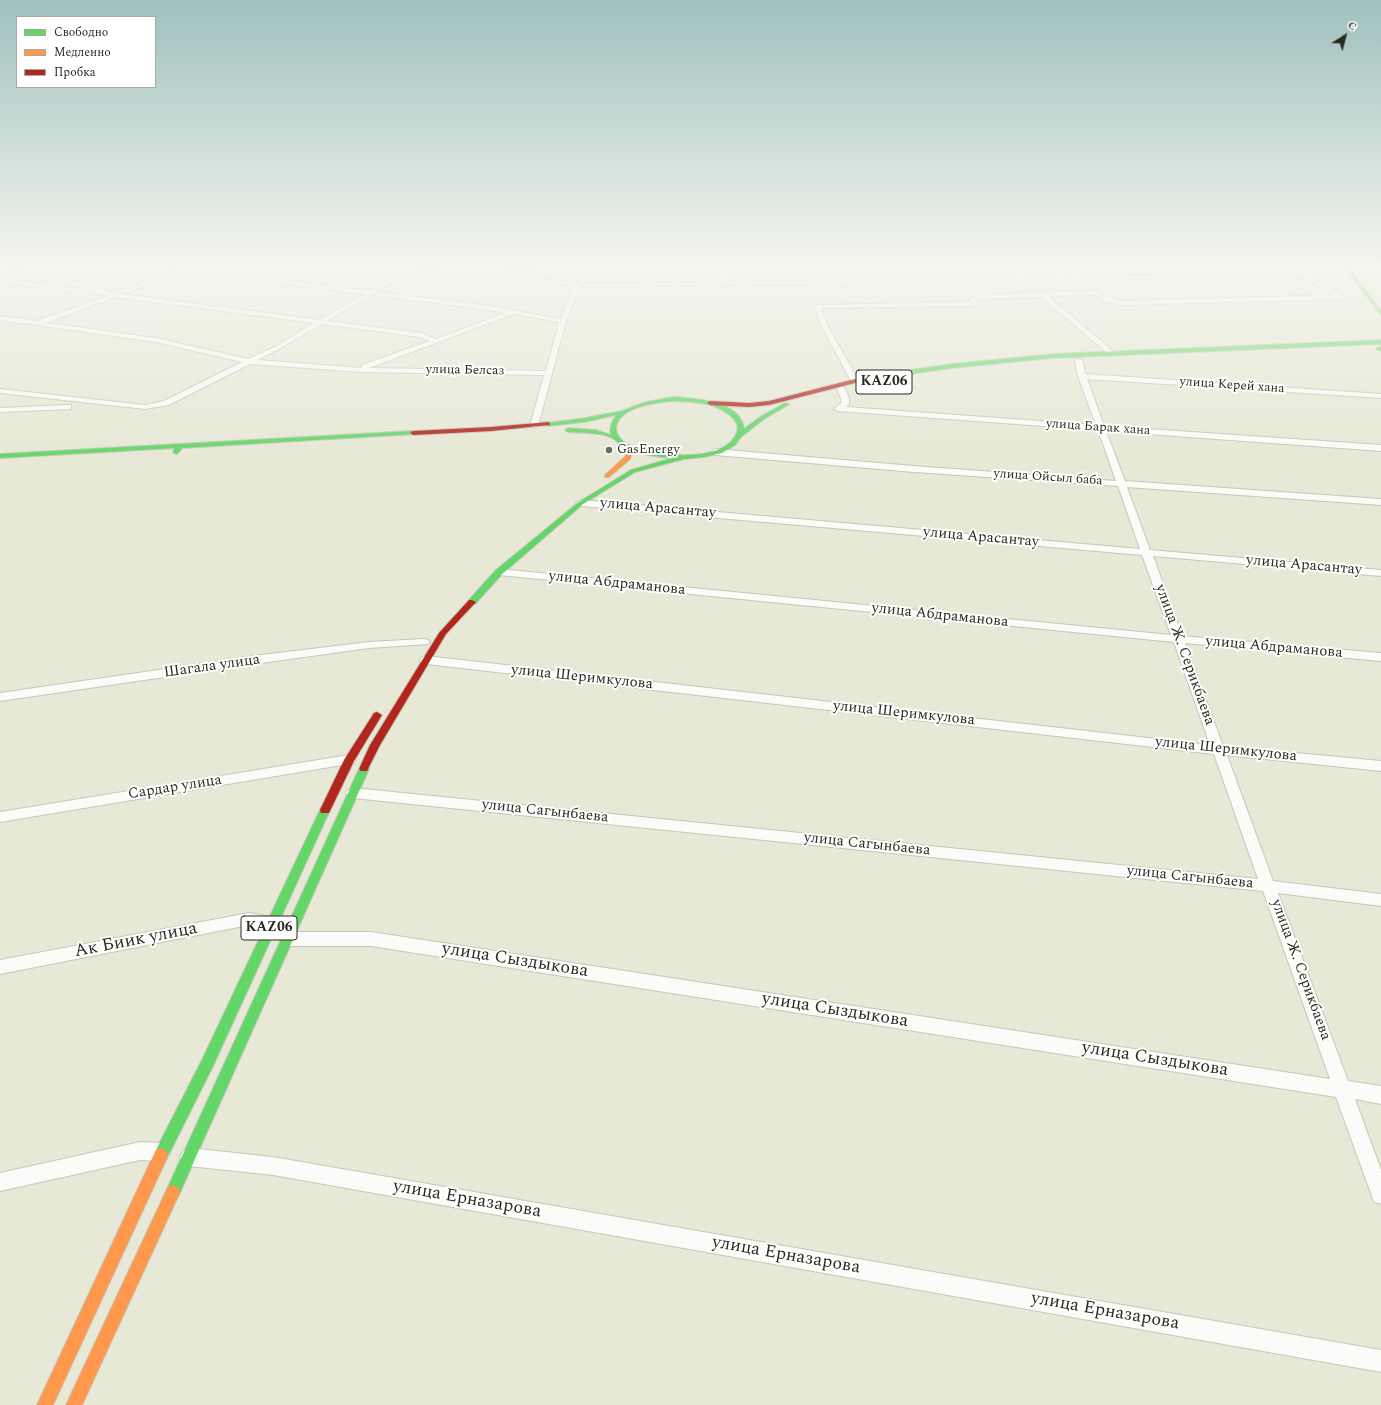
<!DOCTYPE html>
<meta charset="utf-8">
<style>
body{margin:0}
#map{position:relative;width:1381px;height:1405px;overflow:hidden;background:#e7e8d6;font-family:Spectral,serif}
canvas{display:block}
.legend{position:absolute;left:16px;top:16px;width:140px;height:72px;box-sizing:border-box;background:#fff;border:1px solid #aaaaa5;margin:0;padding:5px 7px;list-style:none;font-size:12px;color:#2a2b1f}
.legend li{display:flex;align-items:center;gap:8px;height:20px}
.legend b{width:20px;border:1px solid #aaaaa5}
.north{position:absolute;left:1325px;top:16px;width:40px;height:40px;-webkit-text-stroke:3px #fff;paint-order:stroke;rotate:36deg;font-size:11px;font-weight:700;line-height:16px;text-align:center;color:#2a2b1f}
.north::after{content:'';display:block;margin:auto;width:14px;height:18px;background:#2a2b1f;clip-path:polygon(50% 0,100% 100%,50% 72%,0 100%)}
</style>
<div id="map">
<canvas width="1381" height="1405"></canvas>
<ul class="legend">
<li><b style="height:5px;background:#63d668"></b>Свободно</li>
<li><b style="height:5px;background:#ff974d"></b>Медленно</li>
<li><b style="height:5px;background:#b3261e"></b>Пробка</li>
</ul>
<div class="north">С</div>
</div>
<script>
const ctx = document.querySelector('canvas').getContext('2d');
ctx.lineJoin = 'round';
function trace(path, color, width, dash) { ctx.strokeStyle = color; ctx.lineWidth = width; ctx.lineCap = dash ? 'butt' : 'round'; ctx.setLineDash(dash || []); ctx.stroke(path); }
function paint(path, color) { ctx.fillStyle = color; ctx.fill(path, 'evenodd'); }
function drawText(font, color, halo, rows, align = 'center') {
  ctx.font = font + ' Spectral,serif'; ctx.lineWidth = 4; ctx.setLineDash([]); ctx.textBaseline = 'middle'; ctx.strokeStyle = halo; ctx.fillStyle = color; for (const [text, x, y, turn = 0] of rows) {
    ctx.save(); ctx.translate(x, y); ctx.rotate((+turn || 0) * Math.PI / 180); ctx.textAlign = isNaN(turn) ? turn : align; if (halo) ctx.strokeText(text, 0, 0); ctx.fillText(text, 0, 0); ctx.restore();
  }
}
const street = new Path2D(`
 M3,264H13L114,293L180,269L166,264H176L192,268L369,291L409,267L393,264H415L577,283L596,264H603L583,283L599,284L722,282L718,264H724L729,282L1016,277L1004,264H1010L1023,277L1295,273L1281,264H1289L1303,272L1322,273V275L1309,276L1345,297L1342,299L1124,305L1105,301L1095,295L1048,296L1114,352L1115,354L1111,356L1041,297L978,299L976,300L978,303L973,306L821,308L828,327L859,381L855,383L851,381L822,327L814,306L815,305L971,302L969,299L977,295L1096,291L1109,298L1124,301L1334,295L1301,276L1026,281L1027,282L1024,284L1020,281L580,287L566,321L538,426L534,428L530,426L544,375L360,372L250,364L169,405L145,409L0,393V389L145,405L164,401L242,362L156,342L0,320V316L37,321L108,296ZM416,268L574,286L561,319L490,306L376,292ZM187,271L364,294L320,320L123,294ZM371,295L490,310L505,313L436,339L421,333L327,321ZM115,297L314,323L275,347L248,359L156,338L46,323ZM513,314L559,322L546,371L369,368ZM322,324L420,337L430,341L362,365V368L258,360L279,349Z
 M499,264C517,264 547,266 561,277L558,279L537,272Z
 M0,278L72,288L75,290L72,292L0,282Z
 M1076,359H1079L1083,361L1085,374L1381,394V398L1087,379L1104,426L1381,445V451L1106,431L1125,481L1381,499V505L1127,487L1150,550L1381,570V576L1153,556L1182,636L1381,653V661L1185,643L1223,746L1381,761V771L1227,755L1273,881L1381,894V906L1278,893L1348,1081L1381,1086V1104L1355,1099L1381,1170V1204L1374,1202L1336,1097L371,946H288L283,944L280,939L283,934L288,932H371L1330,1079L1263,891L353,798L348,796L346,793L348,790L353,788L1258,879L1214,754L426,664L422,663L420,660L422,657L426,656L1210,745L1174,642L499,575L494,572L499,569L1171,635L1142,555L581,506L576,503L581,500L1140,549L1118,486L914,472L715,455L711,452L715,449L914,466L1116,481L1098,430L838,411L834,409L841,403V398L837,389L841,387H844L849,398V404L846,407L1096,425L1078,376L1075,361Z
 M68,405H71V409L0,412V408Z
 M424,639L428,640L430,642L428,644L369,648L261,663L0,701V693L261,655L369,642Z
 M349,755L354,757L355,760L354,763L0,822V812Z
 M249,913L277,918L280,922L277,926L272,928L249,925L0,974V960Z
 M140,1142L161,1143L167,1146L170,1152L167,1158L161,1161L140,1160L0,1191V1173Z
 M189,1148L273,1157L1381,1350V1372L273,1175L189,1166L183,1163L180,1157L183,1151Z`);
const fast = new Path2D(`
 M1342,264H1346L1381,311V315Z
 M1381,340V344L1053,358L952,368L882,378L879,376L882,374L952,364L1053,354Z
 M1381,347V351L1376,349L1377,348Z
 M673,397C693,398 742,401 744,429L760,417L785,403L790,404L764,419L741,437L735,445L722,453L704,457L684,459L635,472L583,504L502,574L475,604H469L468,602L469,600L496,570L579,502L631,470L673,458C656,457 636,454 621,446C618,444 617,441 614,439C603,432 581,433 568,432L565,430L568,428L596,430L611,435C609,427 612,421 616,415L585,422L548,426L546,425V423L585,418L622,411L646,402ZM673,401C694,402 717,402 733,418C736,422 739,426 737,432C726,465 649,457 625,443C620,439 616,434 616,428C619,406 656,403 673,401Z
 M413,431L416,433L415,434L182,448L178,453L176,454L173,452L175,448L0,458V454Z
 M364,766L367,767L369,769L178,1197L173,1199L168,1197L166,1192L168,1187L359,769L361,767Z
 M325,806L329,807L330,810L213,1066L166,1160L161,1162L156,1160L154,1155L156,1150L203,1058L320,810L321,807Z`);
const slow = new Path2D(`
 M628,448L633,449L630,459L609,477H605V475L625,457Z
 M161,1148L166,1150L168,1155L166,1160L53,1405H37L156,1150Z
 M173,1185L178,1187L180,1192L82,1405H66L168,1187Z`);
const jam = new Path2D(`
 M882,374L884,375V377L855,383L769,405L749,407L710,405L707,403L710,401L749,403L769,401L855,379Z
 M548,422L550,423V425L491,431L413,435L410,433L413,431L491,427Z
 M469,600H472L476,602L446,634L380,745L367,771H361L359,769L370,745L439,633Z
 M377,712L382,715L354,761L329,813H321L320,810L344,760L374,713Z`);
trace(street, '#c6c6b8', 2);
trace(fast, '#c6c6b8', 2);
trace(slow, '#c6c6b8', 2);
trace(jam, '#c6c6b8', 2);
paint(street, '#fbfcf9');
paint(fast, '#63d668');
paint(slow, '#ff974d');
paint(jam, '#b3261e');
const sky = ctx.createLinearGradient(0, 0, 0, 461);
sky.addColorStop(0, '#9fc0bf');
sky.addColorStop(0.57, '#f4f5ed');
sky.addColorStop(1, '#f4f5ed00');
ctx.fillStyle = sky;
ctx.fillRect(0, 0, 1381, 461);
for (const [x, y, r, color] of [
 [609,450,4,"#6c6d5f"]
]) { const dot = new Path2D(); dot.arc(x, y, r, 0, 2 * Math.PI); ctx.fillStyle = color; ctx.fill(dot); trace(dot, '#fff', 1.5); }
drawText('13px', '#2a2b1f', '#fff', [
 ["улица Белсаз",465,371,1],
 ["улица Керей хана",1232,386,4],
 ["улица Барак хана",1098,428,4],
 ["улица Ойсыл баба",1048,478,4]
]);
drawText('13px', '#2a2b1f', '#fff', [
 ["GasEnergy",617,450]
], 'left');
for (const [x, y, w] of [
 [884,382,56],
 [269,928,56]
]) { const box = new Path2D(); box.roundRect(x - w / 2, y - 12, w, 24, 3); ctx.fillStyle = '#fff'; ctx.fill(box); trace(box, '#2a2b1f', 1); }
drawText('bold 14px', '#2a2b1f', null, [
 ["KАZ06",884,382],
 ["KАZ06",269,928]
]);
drawText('15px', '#2a2b1f', '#fff', [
 ["улица Арасантау",658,509,5],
 ["улица Арасантау",981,538,5],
 ["улица Арасантау",1304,566,5],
 ["улица Абдраманова",617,584,6],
 ["улица Абдраманова",940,616,6],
 ["улица Абдраманова",1274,648,5],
 ["улица Ж. Серикбаева",1184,655,70],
 ["Шагала улица",212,667,-8],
 ["улица Шеримкулова",582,678,6],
 ["улица Шеримкулова",904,714,6],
 ["улица Шеримкулова",1226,750,6],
 ["Сардар улица",175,788,-9],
 ["улица Сагынбаева",545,812,6],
 ["улица Сагынбаева",867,845,6],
 ["улица Сагынбаева",1190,878,6],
 ["улица Ж. Серикбаева",1300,970,70]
]);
drawText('18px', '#2a2b1f', '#fff', [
 ["Ак Биик улица",136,941,-11],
 ["улица Сыздыкова",515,961,9],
 ["улица Сыздыкова",835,1011,9],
 ["улица Сыздыкова",1155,1060,9],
 ["улица Ерназарова",467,1200,10],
 ["улица Ерназарова",786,1256,10],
 ["улица Ерназарова",1105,1312,10]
]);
</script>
